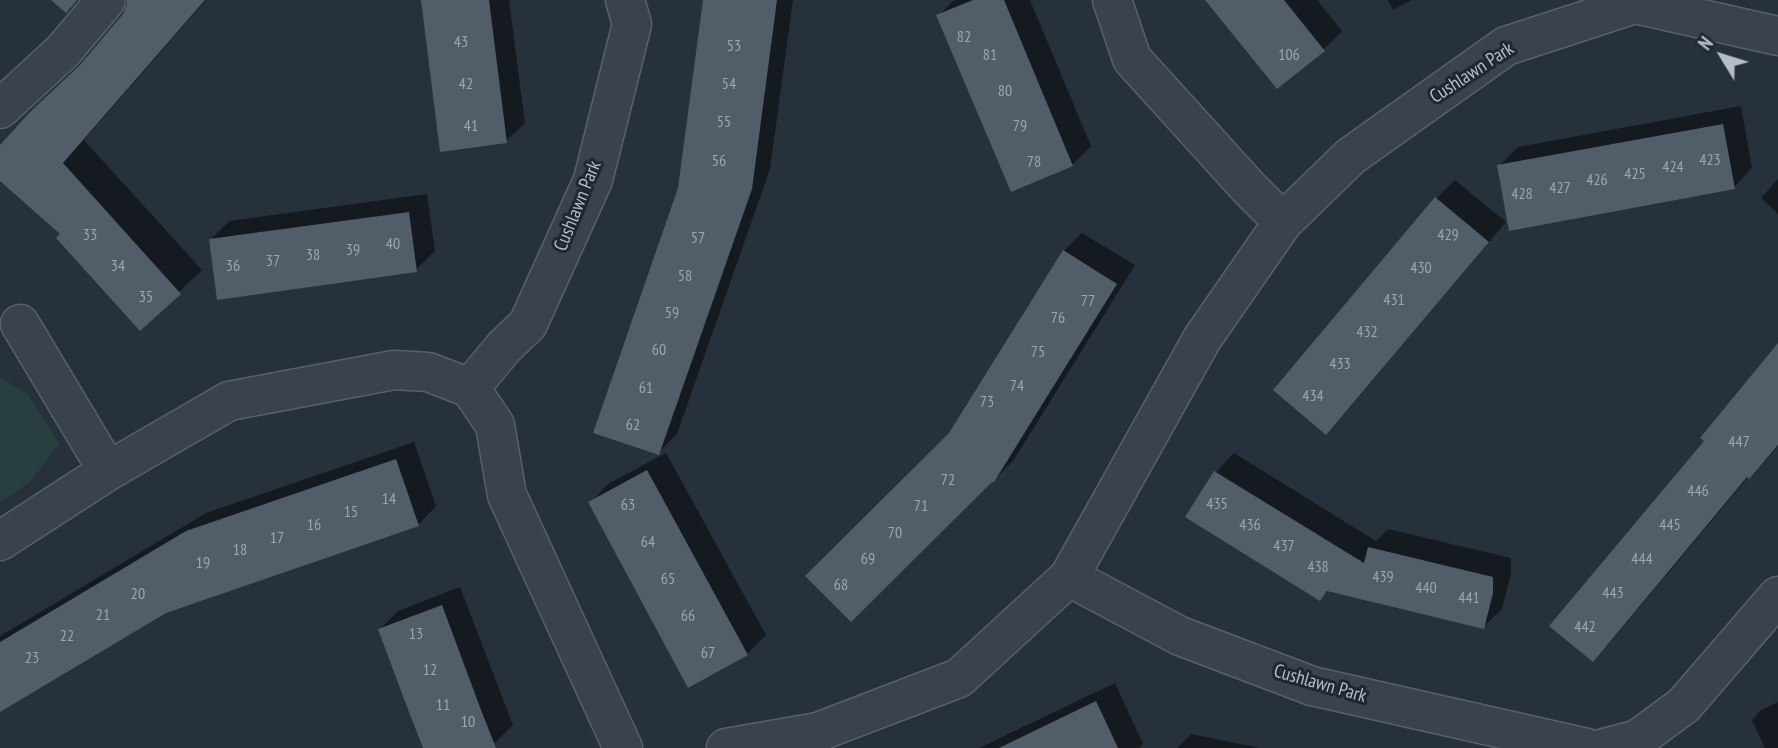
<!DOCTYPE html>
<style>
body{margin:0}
#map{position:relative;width:1778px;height:748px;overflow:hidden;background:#26313c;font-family:"PT Sans Narrow",sans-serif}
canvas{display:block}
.north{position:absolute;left:1687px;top:21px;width:70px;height:70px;-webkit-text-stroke:5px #1f2831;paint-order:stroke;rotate:308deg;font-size:19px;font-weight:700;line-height:28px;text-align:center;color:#b5bec7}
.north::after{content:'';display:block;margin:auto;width:24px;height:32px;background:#b5bec7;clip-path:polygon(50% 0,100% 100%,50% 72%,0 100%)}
</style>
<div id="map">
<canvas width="1778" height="748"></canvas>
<div class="north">N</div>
</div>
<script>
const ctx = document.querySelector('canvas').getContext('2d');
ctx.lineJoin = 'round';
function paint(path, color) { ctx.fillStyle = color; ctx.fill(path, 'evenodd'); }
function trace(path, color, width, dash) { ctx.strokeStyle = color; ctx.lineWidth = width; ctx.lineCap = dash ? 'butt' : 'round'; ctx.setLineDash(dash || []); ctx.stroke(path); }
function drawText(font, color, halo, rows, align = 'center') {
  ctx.font = font + ' "PT Sans Narrow",sans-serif'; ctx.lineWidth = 6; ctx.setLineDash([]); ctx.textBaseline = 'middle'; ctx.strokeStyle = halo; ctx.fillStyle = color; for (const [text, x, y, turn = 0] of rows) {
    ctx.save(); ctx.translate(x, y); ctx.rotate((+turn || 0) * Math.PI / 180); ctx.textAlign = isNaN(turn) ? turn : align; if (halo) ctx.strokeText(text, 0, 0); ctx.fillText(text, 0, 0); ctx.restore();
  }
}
paint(new Path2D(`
 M0,377L28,394L59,444L30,482L0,502Z`), '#293e3e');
paint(new Path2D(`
 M129,0H206L84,140L202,270L140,329L63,234L0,179V148L88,58L124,15Z
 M423,0H509L525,123L506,141Z
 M705,0H793L770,169L677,434L658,453L680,188Z
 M954,0H1030L1091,146L1072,165L938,16Z
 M1207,0H1317L1342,31L1324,49L1277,86Z
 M1388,0H1411L1393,10Z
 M1741,106L1752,168L1734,187L1499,166L1518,147Z
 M1778,179V214L1761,198Z
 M1455,180L1506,222L1344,414L1326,432L1275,390L1437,198Z
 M427,194L435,251L416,270L211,239L229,221Z
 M1082,233L1135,265L1013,461L994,480L951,434L1064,251Z
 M1778,347V446L1768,458L1749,476L1611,641L1592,660L1706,441Z
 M414,442L436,506L418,525L165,611L0,710V636L206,513Z
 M666,453L766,635L747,654L590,503L608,484Z
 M1234,453L1376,541L1388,529L1511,558V573L1502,609L1483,627L1329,590L1320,599L1187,517L1216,472Z
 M460,587L513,725L494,744L484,748H424L380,629L398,611Z
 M1115,683L1143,744L1139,748H979Z
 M1778,702V748H1765L1752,720L1761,710Z
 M1191,734L1260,748H1177Z`), '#0007');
paint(new Path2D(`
 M51,0H77L66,13Z
 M127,0H205L63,163L181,294L140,331L56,238L60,234L0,181V145L30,112L80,65L123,14L127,4Z
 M421,0H489L507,143L440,152Z
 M703,0H777L752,189L659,455L593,433L678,188Z
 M973,0H1004L1073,166L1011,192L936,15Z
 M1205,0H1284L1325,51L1277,89Z
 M1723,124L1735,189L1509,231L1497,165Z
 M1435,197L1489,242L1326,435L1273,390Z
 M409,212L417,272L217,300L209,239Z
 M1063,250L1117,284L994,482H992L851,622L805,576L949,433Z
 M1778,343V445L1749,479L1747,477L1593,662L1549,626L1704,441L1700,438Z
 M396,459L419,526L166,613L0,712V642L186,531Z
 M647,470L748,655L688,688L588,502Z
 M1214,471L1364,563L1368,547L1493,577V593L1484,629L1327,591L1320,601L1185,517Z
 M442,605L481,710L496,748H423L404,699L378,629Z
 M1096,701L1118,748H999Z`), '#515e69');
const minor = new Path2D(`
 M1112,0L1132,59L1249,188L1283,222
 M0,109L63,51L106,0
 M20,324L108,471
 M470,388L504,347L528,324L593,180L632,24L625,0
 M0,541L108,471L229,401L394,370L428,372L470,388L495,425L507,495L623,748
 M1069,577L1180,636L1312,686L1587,748
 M726,748L818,732L959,678L1069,577L1202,339L1283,222L1351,156L1506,46L1635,4L1778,36
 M1604,748L1638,739L1684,705L1778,596`);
trace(minor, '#58616a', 41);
trace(minor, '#3a434c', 38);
drawText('16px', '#9ca6b0', null, [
 ["82",964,37],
 ["43",461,42],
 ["53",734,46],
 ["81",990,55],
 ["106",1289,55],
 ["42",466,84],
 ["54",729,84],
 ["80",1005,91],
 ["55",724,122],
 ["41",471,126],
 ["79",1020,126],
 ["423",1710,160],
 ["56",719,161],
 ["78",1034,162],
 ["424",1673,167],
 ["425",1635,174],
 ["426",1597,180],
 ["427",1560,188],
 ["428",1522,194],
 ["33",90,235],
 ["429",1448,235],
 ["57",698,238],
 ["40",393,244],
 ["39",353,250],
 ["38",313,255],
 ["37",273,261],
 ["34",118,266],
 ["36",233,266],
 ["430",1421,268],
 ["58",685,276],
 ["35",146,297],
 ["431",1394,300],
 ["77",1088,301],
 ["59",672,313],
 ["76",1058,318],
 ["432",1367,332],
 ["60",659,350],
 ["75",1038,352],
 ["433",1340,364],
 ["74",1017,386],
 ["61",646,388],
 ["434",1313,396],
 ["73",987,402],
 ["62",633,425],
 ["447",1739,442],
 ["72",948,480],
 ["446",1698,491],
 ["14",389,499],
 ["435",1217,504],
 ["63",628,505],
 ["71",921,506],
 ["15",351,512],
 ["16",314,525],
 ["436",1250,525],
 ["445",1670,525],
 ["70",895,533],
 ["17",277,538],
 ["64",648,542],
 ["437",1284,546],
 ["18",240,550],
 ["69",868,559],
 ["444",1642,559],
 ["19",203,563],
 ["438",1318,567],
 ["439",1383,577],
 ["65",668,579],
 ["68",841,585],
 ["440",1426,588],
 ["443",1613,593],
 ["20",138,594],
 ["441",1469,598],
 ["21",103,615],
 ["66",688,616],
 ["442",1585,627],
 ["13",416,634],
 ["22",67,636],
 ["67",708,653],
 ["23",32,658],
 ["12",430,670],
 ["11",443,705],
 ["10",468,722]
]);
drawText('19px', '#b5bec7', '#1f2831', [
 ["Cushlawn Park",1472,73,-33],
 ["Cushlawn Park",578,206,-68],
 ["Cushlawn Park",1320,684,16]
]);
</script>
